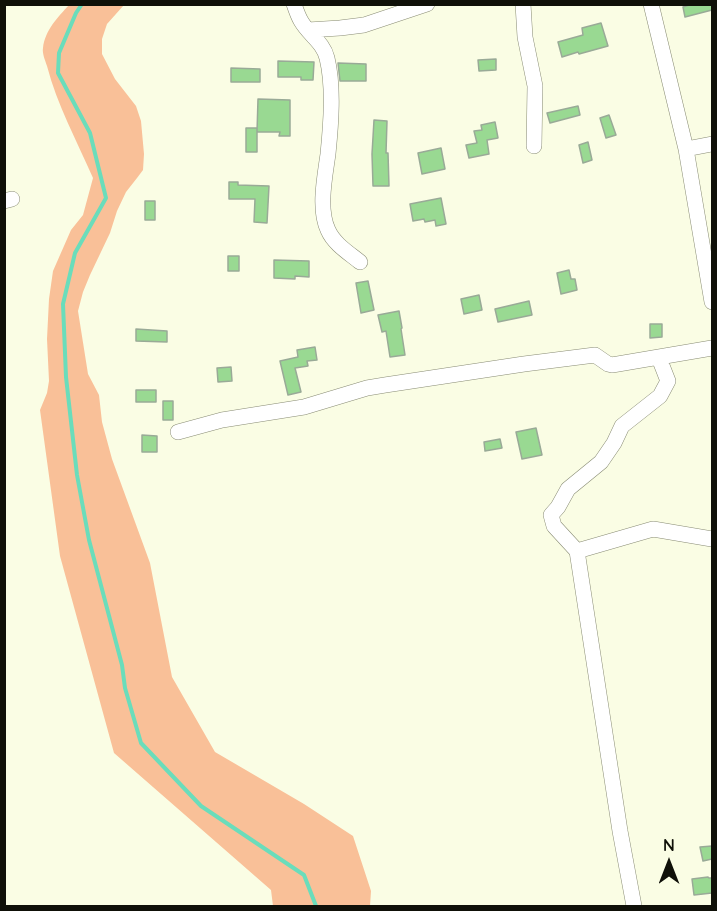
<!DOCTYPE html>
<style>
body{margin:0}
#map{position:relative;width:717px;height:911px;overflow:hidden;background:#fafde4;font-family:Quicksand,sans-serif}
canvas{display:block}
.frame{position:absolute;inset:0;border:6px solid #0f1008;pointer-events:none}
.north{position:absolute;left:639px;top:833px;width:60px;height:60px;-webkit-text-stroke:4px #fafde4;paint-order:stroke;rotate:0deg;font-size:16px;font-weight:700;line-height:24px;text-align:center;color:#0f1008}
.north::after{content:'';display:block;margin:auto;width:21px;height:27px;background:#0f1008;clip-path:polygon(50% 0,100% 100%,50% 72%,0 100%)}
</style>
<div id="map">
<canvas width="717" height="911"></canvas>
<div class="frame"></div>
<div class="north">N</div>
</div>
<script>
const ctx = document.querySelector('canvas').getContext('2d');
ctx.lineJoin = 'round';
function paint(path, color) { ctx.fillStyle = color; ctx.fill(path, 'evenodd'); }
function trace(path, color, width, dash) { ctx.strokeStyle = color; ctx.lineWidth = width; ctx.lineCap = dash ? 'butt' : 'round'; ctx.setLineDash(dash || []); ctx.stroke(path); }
paint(new Path2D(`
 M69,5H124L107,24L102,39V54L115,79L136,106L141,121L144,154L143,170L137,178L126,192L117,211L110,233L90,275L83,292L78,311L88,374L99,395L102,422L112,459L150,563L172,677L215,752L304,804L353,836L371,891L370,906H273L271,890L114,753L60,556L40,410L47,393L49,381L47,339L49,299L53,271L71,230L83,215L93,178C77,141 57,105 47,66C45,60 42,53 43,48C45,30 58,17 69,5Z`), '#f9c098');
trace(new Path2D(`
 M82,4L76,13L59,53L58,73L90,133L106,198L75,253L63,304L66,377L77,475L89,540L122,665L125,688L141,743L201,806L304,875L316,906`), '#6addbb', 4);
const building = new Path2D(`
 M692,4H712V10L685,17L683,7Z
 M601,23L608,46L579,54L578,52L562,57L558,42L583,35L582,28Z
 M496,59V70L479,71L478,60Z
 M278,61L314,62L313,80H301V77H278Z
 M338,63L366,64V81H340Z
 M231,68L260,69V82H231Z
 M258,99L290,100V136H279L280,132H257Z
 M578,106L580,115L550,123L547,113Z
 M609,115L616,135L606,138L600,118Z
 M374,120L387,121L386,153H388L389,186H373L372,154Z
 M495,122L498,138L487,140L489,154L469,158L466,145L477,143L474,131L482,130L481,125Z
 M246,128H257V152H246Z
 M588,142L592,160L583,163L579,145Z
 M441,148L445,169L422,174L418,153Z
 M229,182H238V185L269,186L267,223L254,222L255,199H229Z
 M441,198L446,224L436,226L435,220L425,222L424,219L413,221L410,204Z
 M145,201H155V220H145Z
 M228,256H239V271H228Z
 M274,260L309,261V277L295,276V279L274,278Z
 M569,270L571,279H575L577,290L561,294L557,273Z
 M368,281L374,310L361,313L356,283Z
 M479,295L482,310L464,314L461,299Z
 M529,301L532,315L498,322L495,309Z
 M399,311L402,328L401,329L405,355L390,357L386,331L382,332L378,315Z
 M650,324H662V337L650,338Z
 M136,329L167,331V342L136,341Z
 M315,347L317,360L307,361L308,366L295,368L301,392L288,395L280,361L298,357L297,350Z
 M231,367L232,381L218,382L217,368Z
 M136,390H156V402H136Z
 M163,401H173V420H163Z
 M536,428L542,455L522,459L516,432Z
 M142,435L157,436V452H142Z
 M500,439L502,448L485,451L484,442Z
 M712,846V859L703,861L700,847Z
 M708,877L709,878H712V893L694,895L692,879Z`);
paint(building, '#99d992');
trace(building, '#99aa97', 1.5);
const minor = new Path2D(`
 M294,4C296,10 298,16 301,21C309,35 323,42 327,58C334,87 331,124 328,154C325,176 318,209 328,230C334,244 349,253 360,262
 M523,4L525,37L535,86L534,146
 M651,4L686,149L712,302
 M308,30L340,28L364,25L427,4
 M686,149L712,144
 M4,201L12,199
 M178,432L222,420L304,407L367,388L385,385L524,364L595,355L608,364L612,365L712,348
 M577,551L653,529L712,539
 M634,906L620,831L577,551L554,526L551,515L558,507L568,489L601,462L614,443L622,426L660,396L668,381L659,358`);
trace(minor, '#888b74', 16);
trace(minor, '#fff', 15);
</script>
